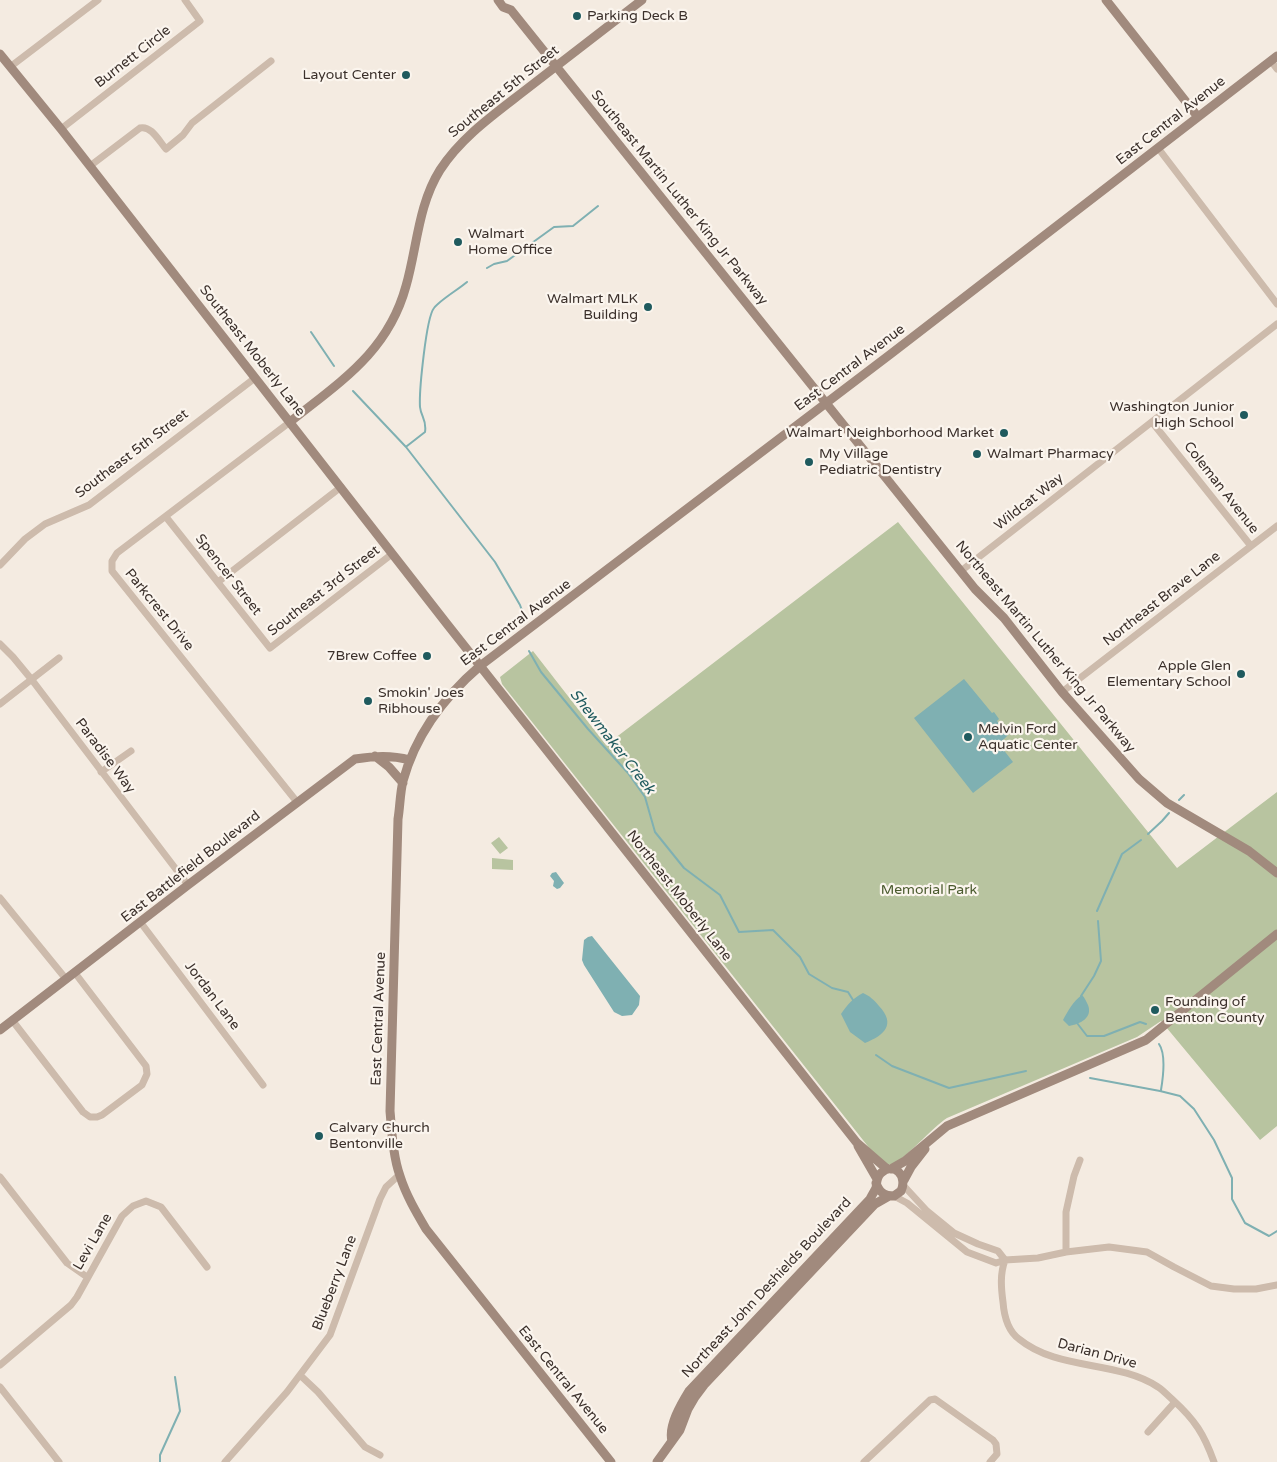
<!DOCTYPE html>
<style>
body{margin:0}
canvas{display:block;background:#f4ebe1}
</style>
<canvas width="1277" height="1462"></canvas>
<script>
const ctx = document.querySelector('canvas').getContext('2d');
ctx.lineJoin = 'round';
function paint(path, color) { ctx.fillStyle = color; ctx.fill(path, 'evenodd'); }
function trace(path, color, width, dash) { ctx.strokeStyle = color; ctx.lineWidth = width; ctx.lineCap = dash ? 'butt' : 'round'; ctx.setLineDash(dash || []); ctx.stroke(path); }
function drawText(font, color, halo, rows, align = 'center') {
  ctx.font = font + ' "Varela Round",sans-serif'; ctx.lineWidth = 4.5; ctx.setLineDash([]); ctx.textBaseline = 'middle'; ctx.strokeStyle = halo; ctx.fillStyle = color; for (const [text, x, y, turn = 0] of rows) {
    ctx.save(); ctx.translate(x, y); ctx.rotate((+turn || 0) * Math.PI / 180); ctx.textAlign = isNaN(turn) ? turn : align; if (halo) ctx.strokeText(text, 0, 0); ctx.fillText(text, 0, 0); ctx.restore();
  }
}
paint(new Path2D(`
 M898,522L1177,868L1277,792V1126L1260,1140L1161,1021L1137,1037L947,1118C934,1126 902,1162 893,1164C887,1166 882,1162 878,1159L502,684L500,677L533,651L606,745Z
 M499,837L508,848L500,854L491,843Z
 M492,858L513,860V870L492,869Z`), '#b8c4a0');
paint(new Path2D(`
 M964,679L992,713L994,712L999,719L997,721L1008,735L999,744L1013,762L973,793L914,718Z
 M556,872L564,883L560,888L557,889L553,886L554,881L550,876L552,873Z
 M592,936L640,996L639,1005L632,1015L622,1016L614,1012L584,965L582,960L584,940L588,937Z
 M863,993C870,996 874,1000 879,1006C896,1024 885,1035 865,1043L850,1032L841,1014C847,1005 853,998 863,993Z
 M1082,995C1085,998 1086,1001 1088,1005C1093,1018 1080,1024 1069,1026L1063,1020C1068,1011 1073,1001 1082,995Z`), '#7fb0b2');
trace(new Path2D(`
 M487,268L494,264L507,261L554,227L573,226L598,206
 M311,332L334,366
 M353,391L406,447L495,562L520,605L524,616
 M407,446L425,432C427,420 421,417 420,407C419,392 426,318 434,308C440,300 459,289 467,282
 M529,651L541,672L588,729L628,773L645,797L655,832L684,868L720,895L739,932L773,930L800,957L809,974L832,988L848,992L853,1000
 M1179,800L1184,795
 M1148,834L1162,821L1169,813
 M1097,911L1122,854L1141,840
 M1081,996L1094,976L1101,961L1098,921
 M1077,1023L1087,1036H1104L1140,1022L1146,1024
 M1159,1044C1166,1054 1163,1078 1161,1090
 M876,1055L892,1066L949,1088L1026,1071
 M1090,1078L1160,1091L1180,1096L1194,1109L1214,1140L1232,1178V1199L1245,1223L1269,1236L1277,1231
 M160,1462V1455L180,1411L175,1377`), '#7fb0b2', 2);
trace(new Path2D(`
 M1271,61L1277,69
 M10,67L98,0
 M61,129L200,21L185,0
 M1158,148L1277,304
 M90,166L140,128C151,125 159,141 166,149L183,135L192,123L271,61
 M290,422L117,553L112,561V571L297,802
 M1152,422L1251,546
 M166,517L270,648L392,554
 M0,565L25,539L45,524L89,505L255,378
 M961,571L1277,324
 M218,582L341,487
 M0,644L13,657L32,680L188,885
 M1062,692L1277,526
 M0,704L59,658
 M101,772L131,751
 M0,898L66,979
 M141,923L263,1085
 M12,1020L83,1112L90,1117H97L102,1115L142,1085L147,1074L146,1066L75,973
 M0,1177L67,1263L87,1277
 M903,1185L927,1211L954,1233L978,1244L998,1251L1005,1260
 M894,1196L907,1203L967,1252L996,1263L1005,1260L1038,1258L1066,1252L1109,1247L1147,1252L1174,1267L1211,1286L1234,1289H1256L1277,1285
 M1066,1252V1212L1074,1176L1080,1160
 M1005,1260C1000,1274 1001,1287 1003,1302C1004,1315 1008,1331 1019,1339C1058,1371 1117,1360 1158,1387C1163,1390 1168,1396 1173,1400C1195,1420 1204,1434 1214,1462
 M0,1365L71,1305L77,1297L122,1216L133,1206L146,1201L161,1207L207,1267
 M301,1376L318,1392L365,1447L380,1455
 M0,1387L59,1462
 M1148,1432L1175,1402
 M225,1462L287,1392L330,1335L380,1199L386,1187L399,1175
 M864,1462L930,1400L935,1399L993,1440L996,1444L997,1454L990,1462`), '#cdbbac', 7);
trace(new Path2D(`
 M498,0L503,7L511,10L975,589L1004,618L1062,692L1139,779L1167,803L1249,851L1277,873
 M1106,0L1198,117
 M0,54L61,129L447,624L857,1143L887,1169
 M290,422C341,381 388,352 406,286C417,248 418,205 440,170C462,136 496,113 528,88C566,59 604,29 642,0
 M375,756L389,767L403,783
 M0,1030L188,885L355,759C375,756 391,755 410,760
 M858,1146L877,1179
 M891,1169L905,1161L947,1126L1146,1040L1277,934
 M904,1180L911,1167L925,1149
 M672,1441C668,1426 681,1404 689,1391L870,1199C872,1195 874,1192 876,1188C877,1183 876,1177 881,1173C894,1161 908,1176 901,1191L894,1196C884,1196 879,1192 876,1183
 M611,1462L426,1229C416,1212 406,1195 400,1176C393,1156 392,1133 390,1111L398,819C400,807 400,793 403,781C416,733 444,697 480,666L892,353L1277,56
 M657,1462L680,1430L688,1409L695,1397L704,1385L875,1204L889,1196`), '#a18a7d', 9);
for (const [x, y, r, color] of [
 [577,16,5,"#1f5a5e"],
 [406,75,5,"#1f5a5e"],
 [458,242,5,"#1f5a5e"],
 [648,307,5,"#1f5a5e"],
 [1244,415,5,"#1f5a5e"],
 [1004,433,5,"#1f5a5e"],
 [977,454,5,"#1f5a5e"],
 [809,462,5,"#1f5a5e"],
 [427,656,5,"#1f5a5e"],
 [1241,674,5,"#1f5a5e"],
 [368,701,5,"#1f5a5e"],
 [968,737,5,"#1f5a5e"],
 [1155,1010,5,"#1f5a5e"],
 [319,1136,5,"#1f5a5e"]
]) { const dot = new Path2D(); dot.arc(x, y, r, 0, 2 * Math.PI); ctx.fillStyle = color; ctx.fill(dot); trace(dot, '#fbf5ee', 2); }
drawText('14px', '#3b302b', '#fbf5ee', [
 ["Parking Deck B",587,16],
 ["Layout Center",396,75,"right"],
 ["Walmart",468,234],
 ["Home Office",468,250],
 ["Walmart MLK",638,299,"right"],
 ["Building",638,315,"right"],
 ["Washington Junior",1234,407,"right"],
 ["High School",1234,423,"right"],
 ["Walmart Neighborhood Market",994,433,"right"],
 ["My Village",819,454],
 ["Pediatric Dentistry",819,470],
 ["Walmart Pharmacy",987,454],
 ["7Brew Coffee",417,656,"right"],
 ["Apple Glen",1231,666,"right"],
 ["Elementary School",1231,682,"right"],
 ["Smokin' Joes",378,693],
 ["Ribhouse",378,709],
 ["Melvin Ford",978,729],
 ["Aquatic Center",978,745],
 ["Founding of",1165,1002],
 ["Benton County",1165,1018],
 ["Calvary Church",329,1128],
 ["Bentonville",329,1144]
], 'left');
drawText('14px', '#3b302b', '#fbf5ee', [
 ["Burnett Circle",133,57,-38],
 ["Southeast 5th Street",504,92,-39],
 ["East Central Avenue",1171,121,-38],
 ["Southeast Martin Luther King Jr Parkway",679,198,51],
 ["Southeast Moberly Lane",252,351,52],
 ["East Central Avenue",850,368,-37],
 ["Southeast 5th Street",132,454,-37],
 ["Coleman Avenue",1221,488,52],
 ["Wildcat Way",1029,502,-38],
 ["Spencer Street",228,575,52],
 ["Southeast 3rd Street",324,591,-38],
 ["Northeast Brave Lane",1162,599,-38],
 ["Parkcrest Drive",159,610,51],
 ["East Central Avenue",516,623,-37],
 ["Northeast Martin Luther King Jr Parkway",1045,647,50],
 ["Paradise Way",105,756,53],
 ["East Battlefield Boulevard",191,867,-38],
 ["Northeast Moberly Lane",679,896,52],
 ["Jordan Lane",212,996,53],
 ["East Central Avenue",379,1019,-88],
 ["Levi Lane",93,1242,-60],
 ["Blueberry Lane",335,1283,-69],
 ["Northeast John Deshields Boulevard",767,1288,-47],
 ["Darian Drive",1097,1354,15],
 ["East Central Avenue",563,1380,51]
]);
drawText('14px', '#4a5a2e', '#fbf5ee', [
 ["Memorial Park",929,890]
]);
drawText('italic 15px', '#1f5a5e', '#fbf5ee', [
 ["Shewmaker Creek",612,742,52]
]);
</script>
